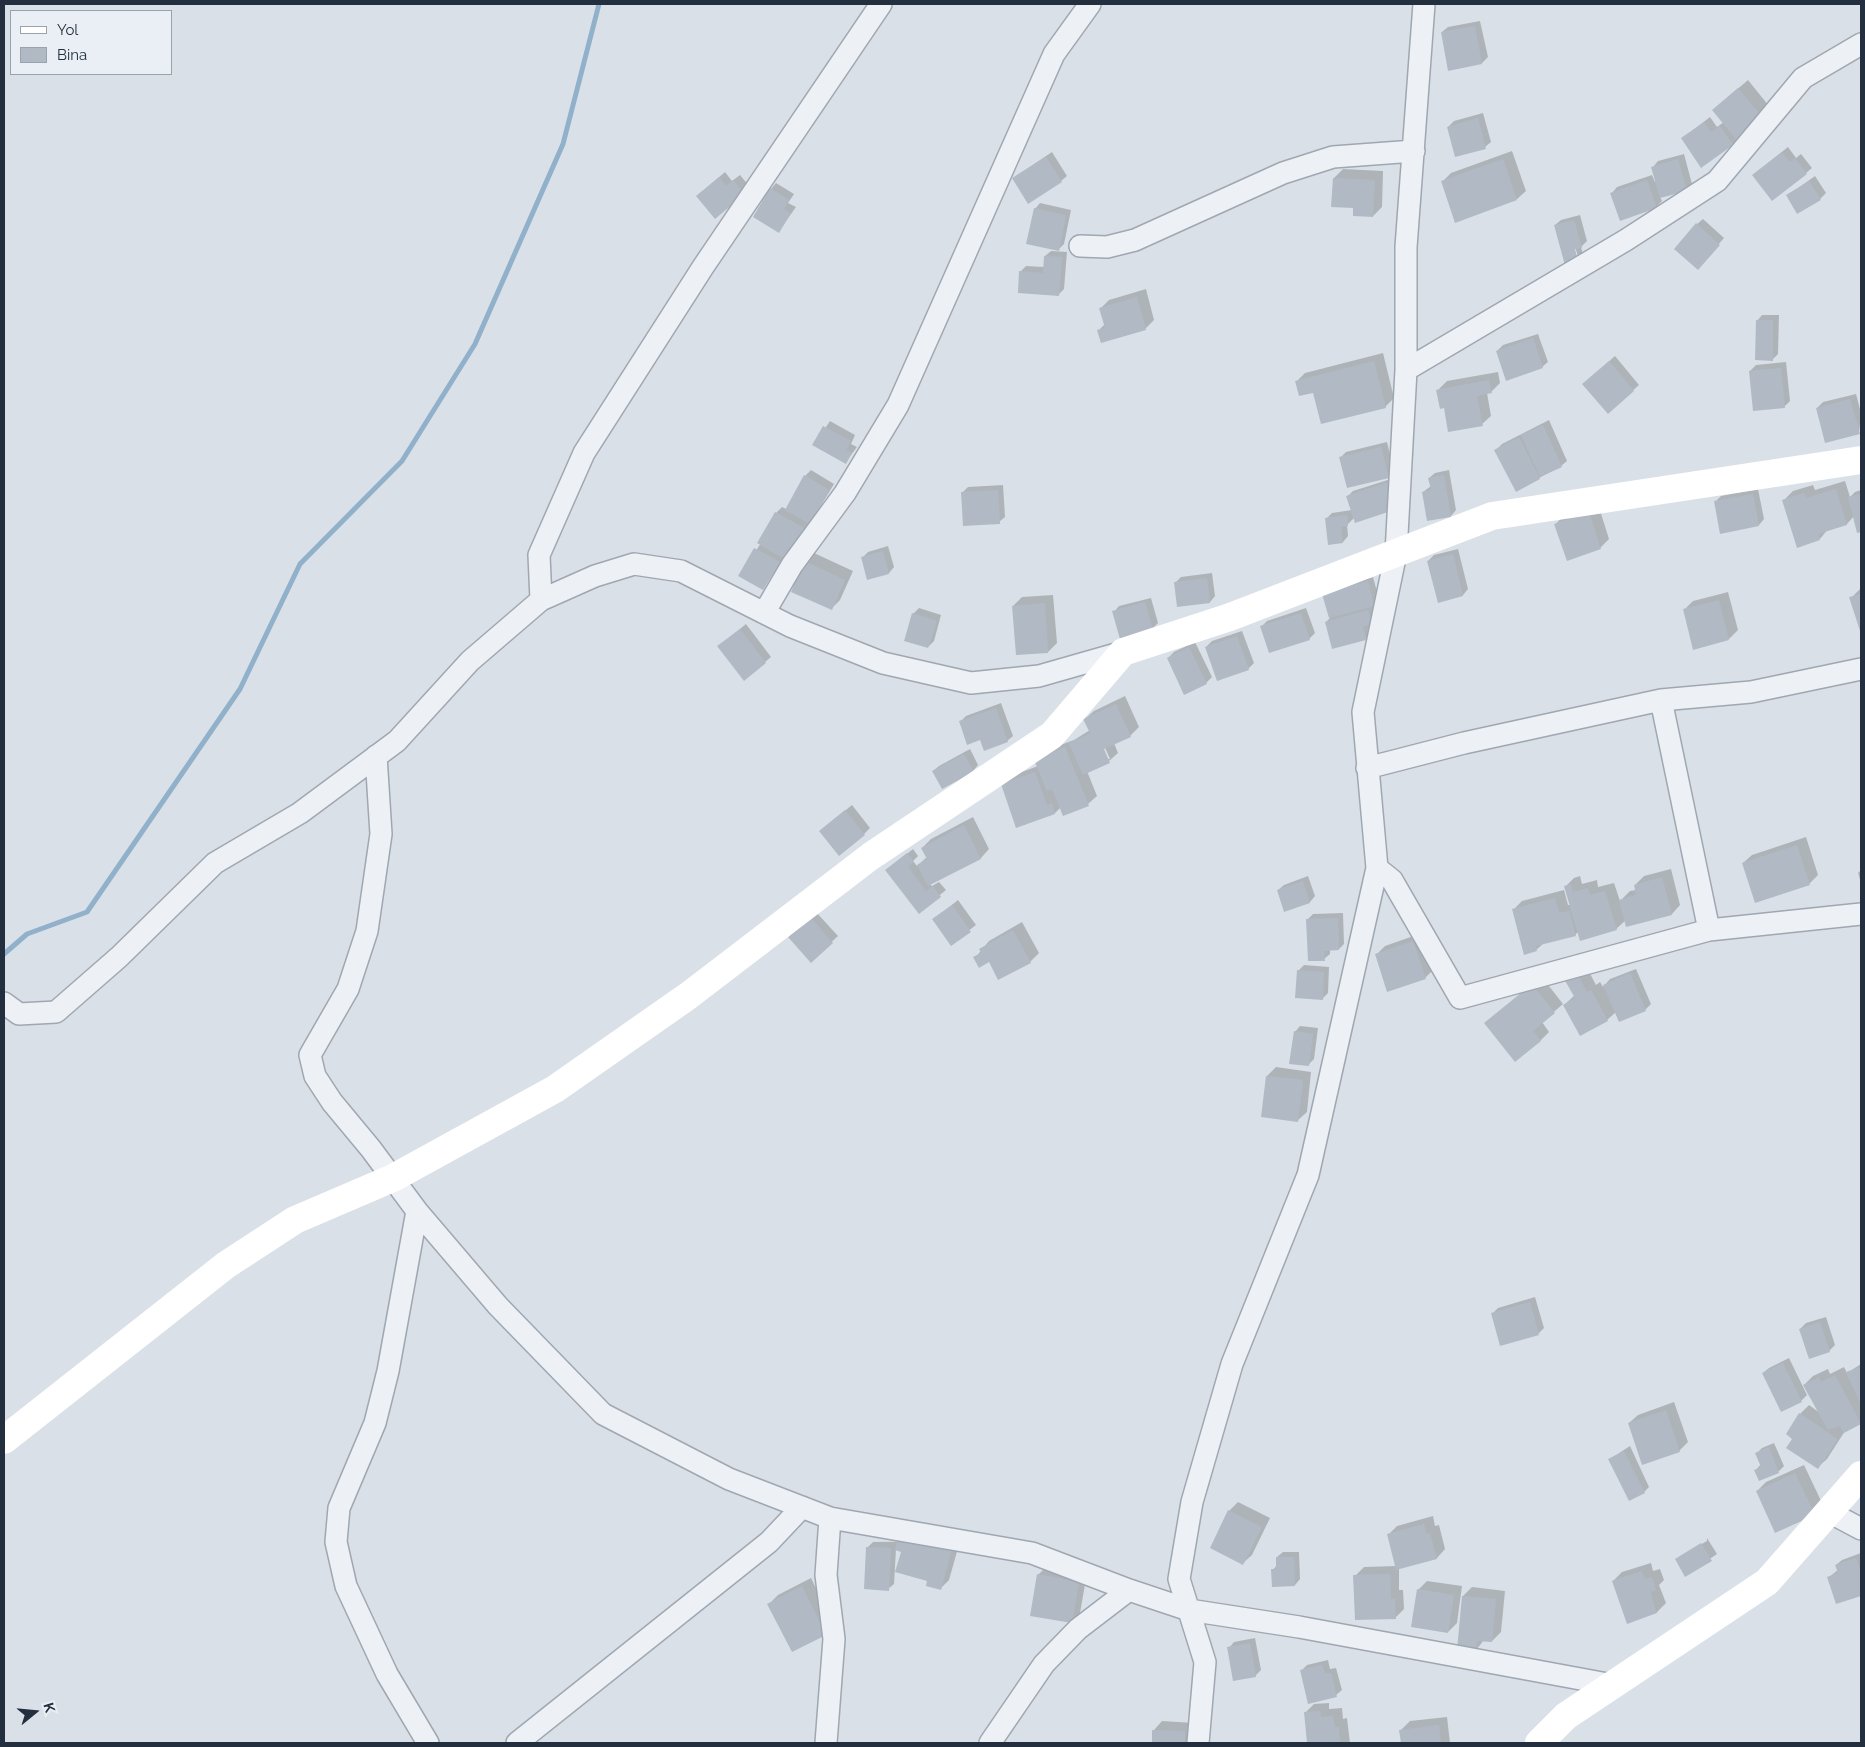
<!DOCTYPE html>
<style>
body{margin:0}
#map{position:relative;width:1865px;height:1747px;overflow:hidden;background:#dae0e7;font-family:Raleway,sans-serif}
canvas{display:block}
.frame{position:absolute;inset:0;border:5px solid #232e3e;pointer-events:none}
.legend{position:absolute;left:10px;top:10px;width:162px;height:65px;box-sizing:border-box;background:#e9eff4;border:1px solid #9aa2ab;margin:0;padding:6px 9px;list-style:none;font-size:15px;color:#232e3e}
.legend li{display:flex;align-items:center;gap:10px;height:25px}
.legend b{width:25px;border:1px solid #9aa2ab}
.north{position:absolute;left:10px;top:1687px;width:50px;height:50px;-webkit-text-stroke:4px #e9eff4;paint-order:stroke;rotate:73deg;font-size:14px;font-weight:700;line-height:20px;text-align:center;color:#232e3e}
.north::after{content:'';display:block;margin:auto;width:18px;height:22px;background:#232e3e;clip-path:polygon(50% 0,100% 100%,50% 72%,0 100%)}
</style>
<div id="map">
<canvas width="1865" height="1747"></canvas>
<div class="frame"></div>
<ul class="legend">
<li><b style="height:6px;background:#fff"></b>Yol</li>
<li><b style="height:14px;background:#b1b9c4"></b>Bina</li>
</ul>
<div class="north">K</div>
</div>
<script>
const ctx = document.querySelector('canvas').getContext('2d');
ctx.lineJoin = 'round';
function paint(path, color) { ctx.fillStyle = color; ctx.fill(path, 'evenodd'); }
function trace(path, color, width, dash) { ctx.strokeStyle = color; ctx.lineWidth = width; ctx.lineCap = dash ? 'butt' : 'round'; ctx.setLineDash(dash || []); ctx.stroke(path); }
paint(new Path2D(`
 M1480,21L1488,57L1482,63L1449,69L1442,32L1448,27Z
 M1748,80L1773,111L1733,144L1683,138L1710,117L1717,127L1724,122L1713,110Z
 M1483,113L1491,142L1485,147L1448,127L1454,121Z
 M1788,147L1796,158L1801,154L1812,168L1806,173L1759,170Z
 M1512,151L1526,191L1517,199L1442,182L1451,173Z
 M1052,152L1067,176L1061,181L1013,178Z
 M1684,154L1692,184L1686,189L1660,197L1662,201L1656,207L1612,193L1617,187L1652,175L1655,182L1657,181L1653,167L1658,161Z
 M1343,169L1383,171L1382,207L1373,216L1354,206L1334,178Z
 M725,172L732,181L740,175L750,187L744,193L703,191Z
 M1815,176L1826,193L1820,199L1787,196Z
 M776,183L794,194L788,203L796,207L779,231L771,189Z
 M1040,203L1071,210L1064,244L1058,250L1035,209Z
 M1580,215L1587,241L1581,247L1584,259L1578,265L1567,268L1555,225L1561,220ZM1574,243L1580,263H1577L1572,244Z
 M1703,219L1724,238L1703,262L1697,224Z
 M1051,251L1067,252L1064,289L1058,295L1021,271L1026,266L1044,267L1045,256Z
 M1146,289L1154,320L1145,329L1098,331L1105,324L1100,309L1109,300Z
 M1762,315H1779L1778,354L1773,359L1757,321Z
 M1538,334L1548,362L1542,367L1497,351L1503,345Z
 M1383,353L1394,398L1385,407L1314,391L1297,381L1305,373Z
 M1615,356L1639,385L1608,412L1589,379Z
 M1786,362L1790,401L1785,406L1750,371L1756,365Z
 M1498,372L1500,383L1491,392L1487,393L1491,416L1482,424L1445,406L1438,390L1447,381Z
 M1856,394L1861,413L1859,433L1817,408L1823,402Z
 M1549,420L1567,461L1561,466L1517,490L1496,450L1502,444Z
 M830,421L855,435L851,444L857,447L845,463L814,445Z
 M1387,442L1394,471L1389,477L1340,458L1346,452Z
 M811,470L834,484L792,553L784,557L763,589L740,575L761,543H759L776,513L782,507L786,509L805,476Z
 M1449,470L1456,510L1451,516L1423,492L1431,486L1429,478L1435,473Z
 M1394,478L1347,525L1348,536L1343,542L1329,543L1326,519L1332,513L1352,510L1347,497L1353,491Z
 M1845,481L1850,497L1855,492L1861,490V531L1858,532L1854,516L1847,524L1828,529L1820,539L1784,500L1793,491L1813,485L1815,490Z
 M1003,485L1005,517L999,522L962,493L968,487Z
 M1758,489L1764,519L1759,525L1715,502L1721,496Z
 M1598,504L1609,539L1600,548L1556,524L1564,515Z
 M888,546L894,567L889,573L868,579L862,558L868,552Z
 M1458,549L1468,589L1463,595L1438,601L1428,561L1434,555Z
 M814,553L853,571L840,600L831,609L805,562Z
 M1212,573L1215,596L1210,602L1175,583L1181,577Z
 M1373,577L1379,599L1374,605L1377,618L1369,624L1371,633L1365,639L1326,622L1330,618L1324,594L1329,589Z
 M1861,588V632L1851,598Z
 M1728,592L1738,630L1729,639L1685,609L1693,601Z
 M1053,595L1057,643L1048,652L1013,606L1022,597Z
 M1151,598L1158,623L1152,629L1114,612L1119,606Z
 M919,608L941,615L934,641L928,647L913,614Z
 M1306,608L1315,633L1309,639L1262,626L1267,621Z
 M746,624L771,657L765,662L725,641Z
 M1242,631L1254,663L1248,669L1206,647L1212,641Z
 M1195,642L1212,677L1206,683L1168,658L1174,652Z
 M1125,696L1139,727L1130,736L1114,743L1118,753L1109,761L1087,771L1097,796L1088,804L1064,815L1061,807L1055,813L1002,784L1011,776L1038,766L1044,751L1074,740L1090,730L1085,719L1094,711ZM1103,743L1110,759H1107L1100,744Z
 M1001,703L1013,736L1007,741L981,739L961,721L966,716Z
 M970,749L978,765L973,771H933L939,766Z
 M852,805L870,828L864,834L820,831Z
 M973,817L989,849L981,858L930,884L932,886L939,882L946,890L919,912L887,870L913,849L918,856L913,861L917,866L927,857L922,848L931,839Z
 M1806,837L1818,875L1809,884L1743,863L1752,855Z
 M1671,869L1680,905L1672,914L1626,920L1616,929L1579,931L1575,935L1544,943L1536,950L1513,910L1522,901L1564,890L1568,905H1571L1566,886L1574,878L1580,876L1582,884L1597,880L1598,887L1614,883L1620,901L1630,891L1636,890L1635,885L1644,876Z
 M1861,870V883L1858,873Z
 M1308,876L1315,896L1310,902L1285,910L1278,890L1284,885Z
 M958,900L976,925L951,944L934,919Z
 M816,912L838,936L811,961L789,937Z
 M1343,913L1344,944L1339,949L1330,950V954L1324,959L1307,920L1313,914Z
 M1022,922L1039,953L1030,962L989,961L975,958L989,941Z
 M1422,933L1434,969L1425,978L1376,955L1385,946Z
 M1585,964L1596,985L1600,982L1603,987L1610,979L1636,969L1651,1004L1645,1010L1616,1012L1607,1020L1564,1005L1575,995L1566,979Z
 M1304,965L1329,967L1328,993L1322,999L1298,971Z
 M1542,977L1563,1004L1542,1022L1549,1032L1540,1041L1485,1023Z
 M1300,1026L1318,1028L1314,1059L1308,1065L1295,1032Z
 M1276,1067L1311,1072L1307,1112L1298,1120L1267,1076Z
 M1535,1297L1544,1328L1539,1333L1501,1345L1492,1314L1498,1308Z
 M1826,1317L1835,1345L1829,1351L1800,1329L1806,1323Z
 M1789,1358L1807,1395L1801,1401L1763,1373L1769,1368Z
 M1861,1364V1422L1845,1431L1827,1459L1818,1467L1794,1438L1800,1414L1809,1405L1820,1413L1804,1385L1813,1376L1828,1369L1830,1374L1844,1367L1847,1373Z
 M1674,1402L1688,1442L1679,1451L1629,1423L1638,1415Z
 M1774,1443L1784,1466L1779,1471L1760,1479L1756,1470L1761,1464L1757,1453L1762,1448Z
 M1630,1446L1649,1487L1644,1492L1610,1459Z
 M1804,1465L1823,1505L1814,1514L1757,1491L1766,1482Z
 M1238,1502L1270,1518L1252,1555L1243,1563L1229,1511Z
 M1433,1516L1435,1526L1439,1525L1445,1549L1437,1558L1399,1568V1590H1403L1404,1609L1395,1618L1355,1576L1364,1567L1397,1566L1388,1535L1397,1526Z
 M1707,1538L1717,1554L1686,1575L1676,1559L1707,1541Z
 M960,1541L949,1580L940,1589L929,1581L902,1551L896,1549L894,1584L888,1589L867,1548L873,1542Z
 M1283,1552H1299L1300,1579L1295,1585L1273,1570L1277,1565V1557Z
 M1861,1553V1595L1837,1603L1829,1577L1838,1570L1836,1565L1842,1560Z
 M1651,1563L1653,1571L1660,1569L1664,1580L1659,1585L1666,1603L1657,1612L1627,1622L1613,1581L1622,1572Z
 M1047,1566L1087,1573L1080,1613L1071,1621L1038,1575Z
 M811,1578L834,1625L826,1634L769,1604L778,1595Z
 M1427,1581L1462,1586L1457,1623L1448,1632L1418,1590Z
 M1472,1587L1505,1591L1501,1632L1492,1641L1484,1640L1476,1650L1463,1596Z
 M1255,1638L1261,1670L1255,1676L1229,1648L1234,1642Z
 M1328,1660L1330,1669L1336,1668L1342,1690L1336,1695L1301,1671L1307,1665Z
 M1329,1703V1709L1342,1708L1343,1719L1347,1718L1350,1743H1308L1305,1713L1314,1704Z
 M1447,1717L1450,1743H1402L1401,1730L1410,1721Z
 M1162,1721L1194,1723L1193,1743H1153L1154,1730Z`), '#0003');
trace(new Path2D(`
 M4,954L27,934L87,912L240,689L300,564L402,461L475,344L563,144L599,4`), '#91b1cb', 5);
paint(new Path2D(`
 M1475,26L1482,64L1448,71L1441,32Z
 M1738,88L1766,121L1739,143L1712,110Z
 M1478,118L1486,149L1455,157L1447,127Z
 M1704,122L1711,132L1720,126L1733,145L1701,168L1681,138Z
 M1782,152L1790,162L1795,158L1807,174L1772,201L1752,175Z
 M1046,157L1062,182L1028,204L1012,178Z
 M1503,159L1517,200L1455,223L1441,181Z
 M1678,159L1687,191L1660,198L1651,167Z
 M719,177L726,186L733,180L745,194L715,219L696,196Z
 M1333,178L1375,180L1373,217L1353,216V208L1331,207Z
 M1647,180L1657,208L1620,221L1610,193Z
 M1809,181L1821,200L1797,214L1786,195Z
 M770,188L789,200L784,209L791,213L779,233L753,217Z
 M1034,208L1066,215L1059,251L1026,244Z
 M1574,220L1582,248L1575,249L1579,266L1566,269L1554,225Z
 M1696,223L1720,245L1698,270L1674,249Z
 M1044,256L1062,257L1059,296L1018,293L1019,271L1043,273Z
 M1137,297L1146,330L1101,343L1097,330L1105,328L1099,308Z
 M1756,320H1773V361L1755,360Z
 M1533,338L1543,368L1506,381L1496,351Z
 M1374,361L1386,408L1321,424L1313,393L1299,396L1295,381Z
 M1609,361L1634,391L1608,414L1582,384Z
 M1781,368L1785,408L1753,411L1749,371Z
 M1489,380L1492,393L1477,396L1483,426L1448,432L1444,408L1440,409L1436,390Z
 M1850,399L1860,434L1825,443L1816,408Z
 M1543,425L1562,467L1540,477L1521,435Z
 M823,426L851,441L846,450L852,453L846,464L812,445Z
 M1519,437L1540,479L1516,492L1494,450Z
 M1381,447L1389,478L1347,488L1339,457Z
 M804,475L829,490L810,524L785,510Z
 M1444,475L1451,517L1427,521L1422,492L1431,490L1428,478Z
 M1389,482L1396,503L1391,511L1355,523L1346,496Z
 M1836,489L1847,525L1818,534L1820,540L1797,548L1782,500L1804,493L1806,498Z
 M998,490L1000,524L963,526L961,492Z
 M1753,494L1759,526L1720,534L1714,501Z
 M1861,494V532L1857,533L1848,497Z
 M775,512L804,528L786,560L757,543Z
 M1589,512L1601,549L1567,561L1554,524Z
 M1347,515L1348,526L1341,527L1343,543L1328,545L1325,518Z
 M754,548L780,562L763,590L738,576Z
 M883,551L889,574L867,580L861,557Z
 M1453,554L1463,596L1438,603L1427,561Z
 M804,561L845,580L832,610L791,592Z
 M1207,578L1210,603L1177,607L1174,582Z
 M1368,581L1374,606L1329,618L1322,594Z
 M1861,594V634L1849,597Z
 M1719,600L1729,640L1693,650L1683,609Z
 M1145,602L1153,630L1120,639L1112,611Z
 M1045,603L1048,653L1016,655L1012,606Z
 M1368,610L1372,624L1363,627L1366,640L1332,649L1325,622Z
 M912,613L937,621L928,648L904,641Z
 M1301,613L1310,640L1269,653L1260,626Z
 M740,629L766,663L744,681L717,646Z
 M1237,636L1249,670L1217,681L1205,647Z
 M1189,647L1207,684L1184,695L1167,658Z
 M1116,704L1131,737L1104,749L1110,763L1083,775L1069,743L1090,733L1083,719Z
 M996,708L1008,742L984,751L980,740L967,745L959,721Z
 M1065,747L1089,806L1063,816L1052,789L1047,791L1034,760Z
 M964,754L974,772L942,789L932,771Z
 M1035,772L1047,805L1052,803L1055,814L1016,828L1001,784Z
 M845,810L865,835L839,856L819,831Z
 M964,825L981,859L928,886L917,865L927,859L921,848Z
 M1797,845L1810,885L1755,903L1742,863Z
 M907,853L914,862L908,867L926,891L933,886L941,897L919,914L885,870Z
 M1662,877L1672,915L1626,927L1619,900L1636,895L1634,885Z
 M1303,881L1310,903L1284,912L1277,890Z
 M1571,884L1573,892L1588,888L1590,895L1605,891L1617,930L1580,941L1564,886Z
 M1555,898L1559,913L1569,911L1576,936L1536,946L1537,951L1524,955L1512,909Z
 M952,905L971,932L951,946L932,919Z
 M810,917L833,943L811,963L788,937Z
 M1338,918L1339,950L1324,951L1325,961H1308L1306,919Z
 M1013,930L1031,963L998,980L989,962L979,968L973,957L981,953L979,949Z
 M1413,941L1426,979L1387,992L1375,954Z
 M1297,970L1324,972L1323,1000L1295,998Z
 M1576,972L1587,992L1591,990L1608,1021L1580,1036L1563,1005L1575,998L1564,979Z
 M1630,973L1646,1011L1619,1022L1603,985Z
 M1532,984L1555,1013L1533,1031L1541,1041L1515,1062L1484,1023Z
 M1294,1031L1313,1034L1309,1066L1289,1064Z
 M1266,1076L1303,1080L1298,1122L1261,1117Z
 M1530,1302L1539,1335L1500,1346L1491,1313Z
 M1820,1322L1830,1352L1809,1359L1799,1329Z
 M1783,1363L1802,1402L1781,1412L1762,1373Z
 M1860,1367L1861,1370V1405L1846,1372Z
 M1835,1375L1861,1424L1844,1433L1840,1426L1828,1430L1803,1385L1819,1377L1821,1382Z
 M1666,1410L1680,1452L1642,1465L1628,1423Z
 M1799,1413L1838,1439L1818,1469L1786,1448L1792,1439L1786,1434Z
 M1769,1447L1779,1473L1759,1481L1754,1470L1761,1467L1755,1453Z
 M1624,1451L1645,1493L1629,1501L1608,1459Z
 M1795,1473L1815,1515L1775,1533L1756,1491Z
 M1228,1510L1262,1527L1243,1565L1210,1548Z
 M1424,1524L1426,1534L1430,1533L1437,1559L1396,1570L1387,1534Z
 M899,1534L952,1549L941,1590L926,1586L927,1581L895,1572L901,1552L895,1550Z
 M1701,1543L1712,1561L1685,1577L1675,1559Z
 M866,1547L891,1548L889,1591L864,1589Z
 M1276,1557H1294L1295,1586L1272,1587L1271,1569H1276Z
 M1856,1558L1861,1572V1596L1836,1604L1827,1577L1838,1573L1835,1565Z
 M1642,1571L1645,1579L1652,1577L1656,1590L1650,1592L1657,1613L1627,1624L1612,1581Z
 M1037,1574L1079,1582L1072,1623L1030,1616Z
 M1390,1574L1391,1599L1395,1598L1396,1619L1355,1620L1353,1575Z
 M802,1586L826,1635L792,1652L767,1604Z
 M1417,1589L1454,1595L1448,1633L1411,1627Z
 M1462,1596L1496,1599L1492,1642L1477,1641L1476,1652L1457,1650Z
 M1250,1643L1256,1677L1233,1681L1227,1647Z
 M1322,1665L1325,1674L1331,1673L1337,1697L1308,1704L1300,1670Z
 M1320,1711L1321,1717L1333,1716L1335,1727H1339L1340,1743H1307L1304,1712Z
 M1439,1725L1441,1743H1401L1399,1730Z
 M1152,1730L1185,1731V1743H1152Z`), '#b1b9c4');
const street = new Path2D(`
 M1080,246L1107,247L1135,240L1283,173L1333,157L1414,151
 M1406,370L1626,240L1717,181L1803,78L1861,44
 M541,600L539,555L584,453L703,267L881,4
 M764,613L792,565L845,493L898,405L1054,54L1090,4
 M1661,700L1709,930
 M376,756L381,834L367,931L348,989L310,1055L315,1076L332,1102L371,1149L417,1211L498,1306L603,1414L729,1479L830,1518L1032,1553L1129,1590L1189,1610L1299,1627L1613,1685
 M1367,768L1464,743L1661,700L1751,692L1861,669
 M1377,868L1392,880L1460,998L1709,930L1861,914
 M4,1003L19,1014L56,1012L119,957L215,863L300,813L397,741L470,661L541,600L595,576L634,564L681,571L790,626L883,663L971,683L1039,676L1123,652
 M417,1211L388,1371L375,1423L339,1508L336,1542L346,1586L387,1674L428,1743
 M1829,1512L1861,1529
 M517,1743L769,1542L802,1507
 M826,1743L834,1639L826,1575L830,1518
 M990,1743L1044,1664L1078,1629L1129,1590
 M1198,1743L1205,1662L1179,1579L1192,1502L1232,1364L1308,1175L1377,868L1363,712L1396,553L1406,370V247L1424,4`);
trace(street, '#9fa7b1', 24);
trace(street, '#edf0f5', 21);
trace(new Path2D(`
 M4,1440L226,1265L295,1220L393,1178L555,1089L688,996L871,856L1052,735L1123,652L1230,617L1492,516L1861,460
 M1539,1743L1566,1716L1767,1582L1861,1475`), '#fff', 28);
</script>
